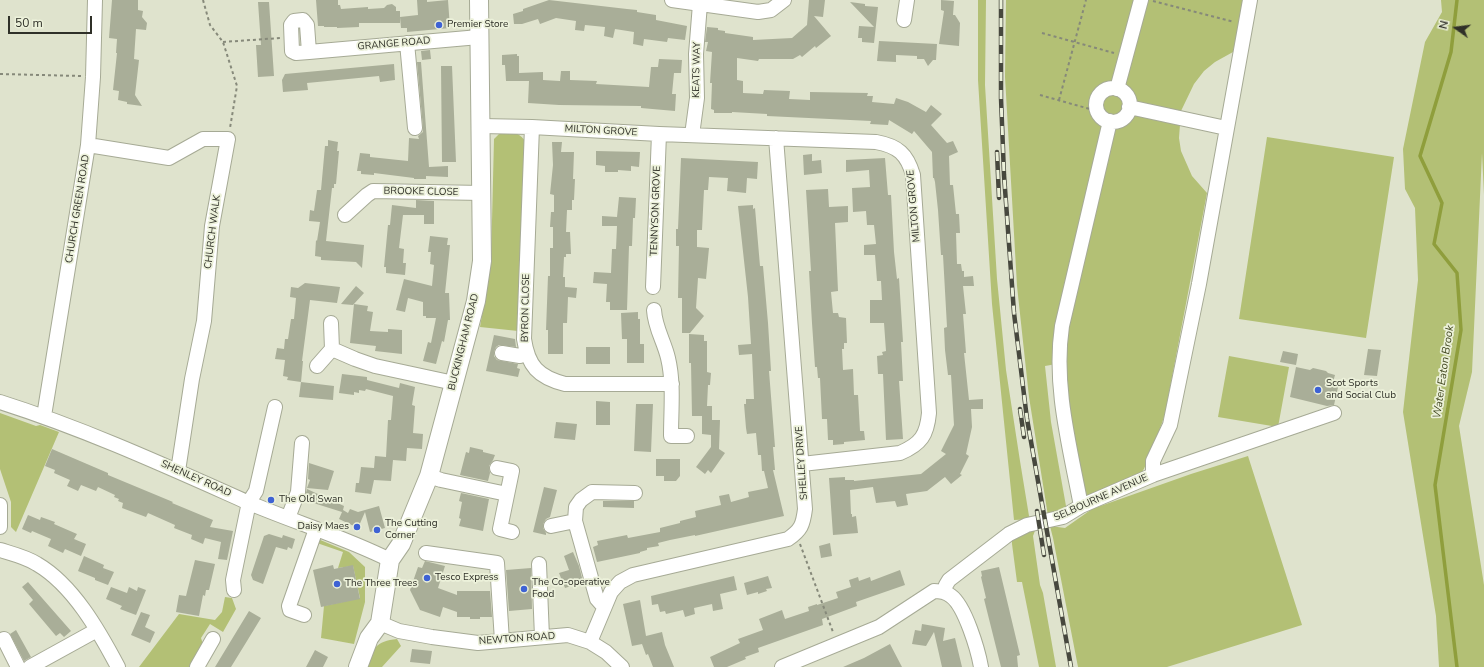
<!DOCTYPE html>
<style>
body{margin:0}
#map{position:relative;width:1484px;height:667px;overflow:hidden;background:#dfe3cd;font-family:"Nunito Sans",sans-serif}
canvas{display:block}
.north{position:absolute;left:1436px;top:8px;width:40px;height:40px;-webkit-text-stroke:3px #ecf1da;paint-order:stroke;rotate:284deg;font-size:11px;font-weight:700;line-height:16px;text-align:center;color:#2f3028}
.north::after{content:'';display:block;margin:auto;width:14px;height:18px;background:#2f3028;clip-path:polygon(50% 0,100% 100%,50% 72%,0 100%)}
.scale{position:absolute;left:8px;top:16px;width:84px;height:18px;box-sizing:border-box;border:2px solid #2f3028;border-top:0;padding-left:5px;font-size:12px;line-height:14px;white-space:nowrap;color:#2f3028;-webkit-text-stroke:3px #ecf1da;paint-order:stroke}
</style>
<div id="map">
<canvas width="1484" height="667"></canvas>
<div class="north">N</div>
<div class="scale">50 m</div>
</div>
<script>
const ctx = document.querySelector('canvas').getContext('2d');
ctx.lineJoin = 'round';
function paint(path, color) { ctx.fillStyle = color; ctx.fill(path, 'evenodd'); }
function trace(path, color, width, dash) { ctx.strokeStyle = color; ctx.lineWidth = width; ctx.lineCap = dash ? 'butt' : 'round'; ctx.setLineDash(dash || []); ctx.stroke(path); }
function drawText(font, color, halo, rows, align = 'center') {
  ctx.font = font + ' "Nunito Sans",sans-serif'; ctx.lineWidth = 3.5; ctx.setLineDash([]); ctx.textBaseline = 'middle'; ctx.strokeStyle = halo; ctx.fillStyle = color; for (const [text, x, y, turn = 0] of rows) {
    ctx.save(); ctx.translate(x, y); ctx.rotate((+turn || 0) * Math.PI / 180); ctx.textAlign = isNaN(turn) ? turn : align; if (halo) ctx.strokeText(text, 0, 0); ctx.fillText(text, 0, 0); ctx.restore();
  }
}
paint(new Path2D(`
 M978,0H986L985,85L997,279L1006,370L1020,461L1029,516L1034,519L1014,520L992,304L978,80Z
 M1006,0H1243L1233,52L1215,62L1204,71L1194,84L1181,111L1179,138L1181,151L1192,176L1207,193L1165,414C1161,427 1156,438 1151,450C1148,459 1146,466 1141,474L1084,499L1062,363L1045,366L1051,422L1066,506L1063,512L1048,516L1029,397L1017,286L1005,77Z
 M1441,0H1484V195L1482,153L1472,372L1459,426L1484,585V667H1439L1436,616L1403,412L1418,280L1415,208L1405,189L1403,149L1425,42L1442,12Z
 M501,132C513,133 518,131 526,142L518,331L480,327L491,262L494,139Z
 M1267,137L1394,157L1366,338L1239,319Z
 M1229,356L1289,367L1278,427L1218,417Z
 M0,413L36,426L40,425L59,432L16,532L11,527V502L0,469Z
 M1248,456L1302,625L1167,667H1078L1053,538L1050,526L1065,528L1092,509L1191,474Z
 M1036,528L1033,536L1040,585L1043,593L1056,667H1039L1022,582H1017L1012,544V538Z
 M318,539L349,552L365,567V602L354,644L321,638L324,606L360,598L353,566L338,568L343,552L317,543Z
 M225,597L232,598L236,609L223,632L210,624L201,638L204,647L192,667H139L179,614L215,620L222,612Z
 M397,639L401,646L382,667H365C372,649 376,641 397,639Z`), '#b3c075');
trace(new Path2D(`
 M1457,667L1435,485L1461,330L1457,273L1434,244L1442,203L1420,156L1451,52L1457,0`), '#8f9e3c', 3.5);
paint(new Path2D(`
 M112,0H138V10L143,11L142,17L147,23L146,30L136,29L134,59L139,60L135,95L142,106L127,104V102L118,100L119,91L113,90L117,53H116L117,39L109,38Z
 M316,0H338V5H340L341,9L368,7V9L384,8L387,5L392,4L396,7V11H400V23H359V27L337,28V27H324V26H318Z
 M417,0H427V2L448,0L450,28L407,32V28H401L400,17L418,15Z
 M549,0L627,9L637,10V12L656,15V20L687,26L685,40L668,38L667,42L644,39L643,46L633,44L634,32L615,29L613,38L604,36L605,27L585,25L584,31L575,30L576,21L556,18L540,24L538,19L522,24H514L513,14L523,11V9Z
 M809,0H825L823,17L814,16L831,36L816,48L815,46L802,57L800,55L793,59H759L758,61L737,58V80L743,81V93L763,94L764,90L790,91L789,99L810,100V92L868,93L867,96H873L872,102L894,104L896,98L908,102L926,112L931,105L942,114L931,125L947,143L953,141L958,152L949,156L950,185H953L956,214H959L960,233H956L957,264H961L962,271H964V277L973,276L974,286H963L966,314H963L966,353H964L969,400L983,399V409H971L972,427L966,454L969,456L960,474L962,475L951,484L945,477L927,491L906,494L908,505L897,507L895,501L876,503L873,487L850,490L851,514H852V517L856,516L858,533L833,535L829,478L845,477V480H854V481L921,474L946,454L941,451L954,425L951,375H948L945,350L944,328L947,327L943,255H941L938,210L935,182L934,178H933L932,152L914,131L912,134L889,120L888,125L870,124L871,121L767,116V114L732,112V113H714V110L711,109L712,83H710L712,52L706,51L708,42H705L707,27L718,28V30L725,31V33L753,37V40L792,38L807,25Z
 M941,0L954,1L953,15H955L960,23L959,46L939,44L944,11L941,10Z
 M258,2H269L274,76L258,77L256,45H261Z
 M850,2L865,4V6L878,7L874,43L862,42V38H858L859,26L874,27Z
 M879,41L937,44L936,60H933L928,66L924,59H917V56L896,55V62L877,61Z
 M430,50L431,59L422,60L421,51Z
 M517,54V56H519V73L543,72V80L560,81L561,71H570V80L597,81L596,84L649,87L651,67H658L659,59L682,60L681,73H674L672,94H676L675,111L641,108V106L559,105L528,103L529,81H506L505,65H502V55Z
 M417,62H421L429,167L448,166V177L426,176V179H414V178L374,173V175L361,174V171H357L360,153L370,154V157L408,161L409,138L419,139L418,136L423,132V128Z
 M394,64L395,80L380,82L379,76L307,83L308,90L283,92L282,80L285,74Z
 M441,66H452L456,162H442Z
 M328,140L338,142L337,151H339L336,184H334V188H332L326,241L364,245L362,268L356,262L321,260V257L315,256L316,240L317,241L320,222L309,221L310,210L314,211L317,190H321L325,146H328Z
 M552,142H562L561,152H574L573,179H575L574,200H572V210H567L566,232H570L571,254H566V257H564L563,277H565V287L577,288L576,298L568,297L567,323H563V354H548V330H546L548,276H550V248H553V227H550L551,212H554V195L550,194L553,165Z
 M596,151L640,152L639,167L631,166V171L618,170V172H605V166L596,165Z
 M812,154V161L821,160L822,173L804,175L803,155Z
 M681,158L758,162L757,179L747,178L746,193L727,191L728,178L709,177L708,190H704L702,230H697V247L709,248L706,279L698,278L696,308L704,316L690,333H682V298H678L679,246H676V229H678Z
 M885,158L888,195H891L894,252L897,279L899,278L903,342H901L903,381H899L903,439L886,440L883,374H878L877,356L883,355L882,352L886,351L884,323H870V300H882L881,281H877L875,255H864V245L876,244L874,225H867L866,211L853,212L852,188L870,187L869,170L846,172V160Z
 M828,189L829,207L848,206V222L835,223L838,291L831,292L833,313H838L839,317L846,318L847,343H844V349H842L843,370L853,369L854,395H858L860,431H864L865,440L844,442V444L833,445V440H828L827,419H822L820,378H818L817,367H815L812,323L809,271H811L806,190Z
 M619,197L636,198L635,218H633L632,246H629L627,310H610V302H606L607,284L593,283L594,272L611,273L612,249H616L617,226H602V216L617,217Z
 M416,200L434,201V224H424V215H403L399,248L404,249L403,263H406L405,275L386,273V267H384L388,225H390L392,205L416,208Z
 M753,205V209L755,208L760,266H763L768,323L771,371H769L775,447H773L775,470H773L784,516L695,536V535L670,540L658,543L659,546L647,548V550L640,552V553L597,562L593,547L598,545L597,541L627,535L628,538L660,532V528L680,523V521L696,517L695,511L721,505L719,496L729,494L731,502L749,497L748,492L768,488L764,471H762L761,455H758L756,433L747,434L746,428L744,404H746V399H754L752,354L739,355L738,345L751,344L748,297L738,206Z
 M430,236L448,238L447,245H450L445,293H449L450,320H448L444,342L442,341L436,364L423,361L428,342L431,343L436,318H426V316H423V302L408,298L405,312L396,310L404,279L432,286L434,265L430,264L431,252H428Z
 M305,283L340,287L337,303L310,300L302,361H303L301,382L287,380L288,377L283,376L285,360L275,359L277,348L284,349L285,339H288L291,319H294L296,298L290,297L291,287L298,288Z
 M356,286L364,293L353,305L341,304Z
 M354,304L368,306L367,311L373,312L370,331L388,332V329L402,330V354L375,351L376,346L350,343Z
 M638,312V319H640V344H644V363H627V339H622L621,313Z
 M689,334L704,335V341H707V372L711,373L710,385H708L707,406H712V420H720L719,449L725,453L711,473L708,470L705,474L696,467L711,447V435L702,434V416H692L691,363H689Z
 M494,335L515,339L516,347L499,345L496,347L494,352V356L497,360L518,364L517,368L520,369L518,377L486,371Z
 M586,347H610V364H586Z
 M1368,349L1381,350L1377,376L1364,375Z
 M1283,351L1298,354L1296,365L1280,362Z
 M1296,367L1310,370L1313,368L1326,371L1328,373L1335,375L1333,382L1339,383L1334,405L1327,406L1290,397Z
 M342,374L367,377V380L399,388L400,383L415,387L412,405L415,406L413,433L423,434L422,449L407,448L406,461L393,460L391,481L374,480L371,494L355,492L356,483H359L361,467L374,468L375,456L386,457L388,420H391L393,396L366,389L365,391L359,390V393L354,392V395L339,393Z
 M301,382L334,386L333,400L299,397Z
 M596,401L610,402V425H596Z
 M636,404H653L651,452L634,451Z
 M556,422L577,424L575,440L554,438Z
 M470,447L483,450V452L495,455L493,460L489,466L490,473L488,481L460,475L466,452L469,453Z
 M52,449L108,473V475L173,502L172,503L213,520L210,527L233,531L227,560L218,559L221,542L205,538L203,544L191,539L192,535L174,528L175,525L148,513L146,517L122,508L123,503L118,501L119,499L114,497L115,495L98,487L96,491L81,485L78,491L67,486L70,480L54,473L55,470L45,466Z
 M656,459H680V476L676,481H664V476H656Z
 M309,463L334,471L328,490L307,488L310,480L308,479Z
 M544,487L557,490L550,517L546,519L543,524V528L546,533V535L533,532Z
 M307,489L344,506L343,510L348,513L350,509L358,512L379,506L385,528L370,532L365,512L358,528L339,519L342,512L304,500Z
 M461,493L489,499L483,531L459,526L461,519L459,518L462,502L459,501Z
 M603,501H634V508L603,507Z
 M28,515L40,520L41,517L55,522L54,524L77,534L74,539L86,544L81,556L65,549L63,553L48,546L51,539L32,531L31,533L22,529Z
 M269,534L282,538L283,535L295,539L292,549L288,547L287,550L276,547L263,584L253,580L251,575L264,536Z
 M830,543L832,556L821,558L819,546Z
 M573,552L579,566L583,582L565,588L559,573L569,570L564,556Z
 M84,556L104,565L103,568L114,572L108,585L95,580V578L78,571Z
 M195,560L215,564L209,590H206L205,596L203,595L199,616L176,612L179,595L186,596Z
 M425,561L445,566L438,588L457,595V591H490L492,617H480V619H470V617H457V612L443,607L440,617L420,610L410,590L418,567L422,568Z
 M333,565L334,569L353,565L360,599L321,607L313,570Z
 M999,567L1020,655L1017,656L1018,667H1001L984,599L986,598L981,577L982,576L981,571Z
 M531,568L532,609L509,611L506,570Z
 M900,570L905,585L856,602L857,606L822,619L823,625L758,648L759,652L745,657L746,659L727,667H714L710,657L740,643L738,639L763,630L759,619L782,610L785,619L809,611L808,607L817,604V605L838,598L836,592L851,587L849,580L858,577L859,581L870,577L871,581Z
 M734,576L737,590L720,594L723,609L713,611L712,604L694,608L695,614L685,617L683,610L666,614L665,611L660,612L658,604L652,605L651,596Z
 M768,576L772,588L766,589L767,591L758,594V592L747,595L744,583Z
 M28,582L71,631L64,637L60,633L56,636L29,604L33,600L22,587Z
 M111,587L127,593L129,587L137,591L138,587L146,590L136,615L120,609L122,606L106,599Z
 M640,600L646,636L662,632L665,645L674,667H653L648,654L646,655L642,644L632,646L623,604Z
 M249,611L261,618L247,641L231,667H215Z
 M141,612L150,615L145,627L155,632L150,643L131,635Z
 M922,624L945,628L943,641L955,638L962,667H942L934,632L926,646L912,644L915,630L921,631Z
 M16,630L31,657L24,661L10,634Z
 M890,644L902,667H843L864,658Z
 M412,649L432,651L430,664L410,662Z
 M315,650L328,657L323,667H306Z`), '#a9ae98');
const minor = new Path2D(`
 M672,0L758,12L771,10L784,0
 M904,20L907,0
 M407,43L415,128
 M309,52L307,25L303,20L294,21L291,25L292,51L296,53L309,52L479,37
 M1096 105a17 17 0 1 1 34 0a17 17 0 1 1-34 0Z
 M1117,89L1141,0
 M1129,107L1226,128
 M481,126L532,127L659,134L876,142C898,146 907,154 913,175L929,413C927,435 921,444 900,453L802,464
 M532,127L524,339C528,366 538,377 565,384H672
 M692,135L697,98L696,54L700,4
 M88,145L169,158L203,139H228L212,226L204,321L192,379L178,471
 M345,215L367,195L373,191L482,193
 M653,287L659,134
 M654,310C655,328 664,341 668,358C674,383 671,410 671,436H687
 M332,349L355,359L375,366L454,383
 M502,353L520,356L526,352
 M317,366L332,349L331,323
 M0,402C85,429 166,466 247,502C294,522 344,537 390,560
 M44,416L88,145L93,77L95,0
 M497,468L512,471L500,529L512,532
 M1153,475V461L1170,425L1199,284L1250,0
 M429,476L441,480L507,494
 M0,505V527
 M1081,506C1070,447 1053,386 1062,326L1110,121
 M288,518L298,492L302,443
 M551,526L575,521
 M0,550C13,554 26,557 37,564C73,585 99,631 118,667
 M426,553L497,563L502,641
 M539,564L542,637
 M234,590L233,580L249,502L256,491L275,407
 M944,591L946,585L949,580L1009,534L1027,525L1063,517L1081,506L1153,475L1334,413
 M604,607L597,599L575,521L576,507L581,500L592,492L635,493
 M304,615L290,610L289,606L316,529
 M380,623L399,631L432,637L478,643L568,635L590,642L606,652L622,667
 M4,639L18,667
 M590,642L611,592L620,582L633,575L788,539C801,530 803,525 805,509L776,138
 M30,667L97,630
 M197,667L213,639
 M782,667L879,627L934,591C941,591 946,592 951,596C965,606 978,650 981,667`);
const major = new Path2D(`
 M358,667L369,638L380,623L390,560L401,544L429,476L476,301L482,261L479,0`);
trace(minor, '#a6aa95', 16);
trace(major, '#a6aa95', 20);
trace(new Path2D(`
 M203,0L210,25L223,42L237,86L230,128
 M1153,1L1234,22
 M1042,33L1114,53
 M223,42L280,38
 M0,74L81,76
 M1040,95L1097,111
 M1059,100L1086,0
 M800,544L833,632`), '#86897a', 2, [3, 3]);
trace(minor, '#fff', 14);
trace(major, '#fff', 18);
const rail = new Path2D(`
 M1001,0V98L1004,175L1014,313L1027,419L1071,667
 M997,152L999,198
 M1020,409L1024,437
 M1037,511L1044,555`);
trace(rail, '#47483e', 4.5);
trace(rail, '#ecf1da', 3, [9]);
for (const [x, y, r, color] of [
 [439,25,4,"#3e62d4"],
 [1318,390,4,"#3e62d4"],
 [271,500,4,"#3e62d4"],
 [357,527,4,"#3e62d4"],
 [377,530,4,"#3e62d4"],
 [427,578,4,"#3e62d4"],
 [337,584,4,"#3e62d4"],
 [524,589,4,"#3e62d4"]
]) { const dot = new Path2D(); dot.arc(x, y, r, 0, 2 * Math.PI); ctx.fillStyle = color; ctx.fill(dot); trace(dot, '#ecf1da', 1.5); }
drawText('10px', '#2f3028', '#ecf1da', [
 ["Premier Store",447,25],
 ["Scot Sports",1326,384],
 ["and Social Club",1326,396],
 ["The Old Swan",279,500],
 ["The Cutting",385,524],
 ["Corner",385,536],
 ["Daisy Maes",349,527,"right"],
 ["Tesco Express",435,578],
 ["The Co-operative",532,583],
 ["Food",532,595],
 ["The Three Trees",345,584]
], 'left');
drawText('10px', '#2f3028', '#ecf1da', [
 ["GRANGE ROAD",394,44,-5],
 ["KEATS WAY",697,70,-89],
 ["MILTON GROVE",601,131,3],
 ["BROOKE CLOSE",421,192,1],
 ["MILTON GROVE",914,206,-95],
 ["CHURCH GREEN ROAD",78,209,-81],
 ["TENNYSON GROVE",656,211,-88],
 ["CHURCH WALK",213,232,-83],
 ["BYRON CLOSE",526,308,-89],
 ["BUCKINGHAM ROAD",464,342,-76],
 ["SHELLEY DRIVE",802,463,-94],
 ["SHENLEY ROAD",196,479,24],
 ["SELBOURNE AVENUE",1101,498,-24],
 ["NEWTON ROAD",517,639,-4]
]);
drawText('italic 11px', '#3f451d', '#ecf1da', [
 ["Water Eaton Brook",1444,372,-82]
]);
</script>
